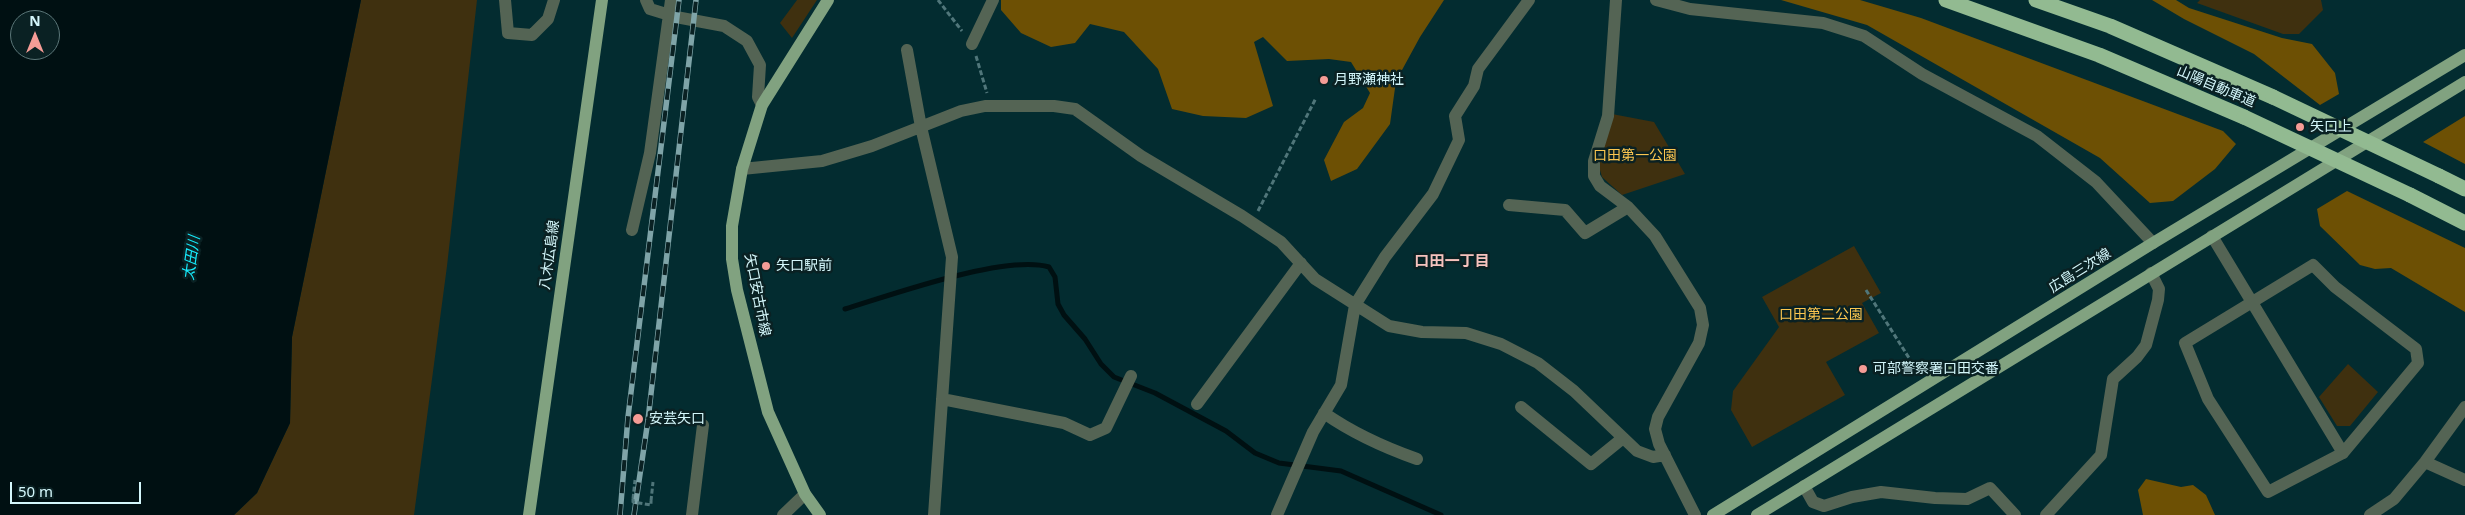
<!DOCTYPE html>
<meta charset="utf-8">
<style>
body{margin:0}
#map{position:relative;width:2465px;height:515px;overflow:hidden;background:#032c30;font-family:"Noto Sans",sans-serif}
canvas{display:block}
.north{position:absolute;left:10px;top:10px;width:50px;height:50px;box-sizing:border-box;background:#0a2123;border:1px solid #5b7779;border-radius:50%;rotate:0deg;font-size:14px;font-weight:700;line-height:20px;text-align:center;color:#d4f7fb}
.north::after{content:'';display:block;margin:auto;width:18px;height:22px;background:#f59c96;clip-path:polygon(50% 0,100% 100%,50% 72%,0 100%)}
.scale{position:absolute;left:10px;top:482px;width:131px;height:22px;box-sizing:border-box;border:2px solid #d4f7fb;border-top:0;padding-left:6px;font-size:15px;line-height:18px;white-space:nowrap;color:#d4f7fb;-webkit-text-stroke:4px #0a2123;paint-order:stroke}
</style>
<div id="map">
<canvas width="2465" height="515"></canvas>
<div class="north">N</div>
<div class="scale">50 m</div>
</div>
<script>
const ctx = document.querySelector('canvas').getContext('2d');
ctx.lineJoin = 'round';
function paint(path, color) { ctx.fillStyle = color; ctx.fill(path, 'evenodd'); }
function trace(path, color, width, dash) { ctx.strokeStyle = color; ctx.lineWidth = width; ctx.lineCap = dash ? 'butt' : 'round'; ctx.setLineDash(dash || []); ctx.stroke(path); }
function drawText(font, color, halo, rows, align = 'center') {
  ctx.font = font + ' "Noto Sans","Noto Sans JP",sans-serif'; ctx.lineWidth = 5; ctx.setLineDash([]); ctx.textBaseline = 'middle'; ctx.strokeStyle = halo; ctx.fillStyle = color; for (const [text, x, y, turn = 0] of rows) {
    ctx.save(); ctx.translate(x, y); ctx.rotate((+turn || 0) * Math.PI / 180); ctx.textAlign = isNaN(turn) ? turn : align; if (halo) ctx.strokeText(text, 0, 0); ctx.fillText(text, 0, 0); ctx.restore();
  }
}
paint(new Path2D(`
 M361,0H477L447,266L414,515H234L257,493L290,423L292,337Z
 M797,0H817L792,38L780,23Z
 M2200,0H2321L2323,10L2299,34H2283L2197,3Z
 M1612,114L1654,122L1685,174L1622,195L1602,177L1598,163Z
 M1854,246L1881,293L1862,303L1879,333L1826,362L1845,395L1752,447L1731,410L1733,391L1779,327L1762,297Z
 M2348,364L2378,392L2350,426H2337L2319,397Z`), '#3f300f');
paint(new Path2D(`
 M1001,0H1444L1420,37L1396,81L1390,124L1357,169L1331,181L1324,160L1344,122L1363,108L1370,93L1351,62L1329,59L1287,61L1263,37L1254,42L1273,106L1246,118L1203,116L1172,109L1158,69L1124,32L1090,24L1075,43L1051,47L1021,33L1001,10Z
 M1781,0H1860L1921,18L2223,131L2236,144L2215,169L2173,201L2150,203L2100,158L1867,25Z
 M2152,0H2176L2189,8L2282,38L2312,44L2335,73L2339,94L2320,105L2254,54L2184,19Z
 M2465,116V164L2423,142Z
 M2347,191L2465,248V312L2391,268L2375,269L2360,265L2320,226L2317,209Z
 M2146,479L2181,487L2193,485L2206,495L2215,515H2143L2138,490Z`), '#6d5004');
paint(new Path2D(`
 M0,0H361L292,337L290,423L257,493L234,515H0ZM20,20H50V50H20Z`), '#001012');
trace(new Path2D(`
 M845,309C891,295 1005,254 1049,267L1055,277L1058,304L1064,315L1085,339L1101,364L1114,377L1155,393L1226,431L1255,453L1279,463L1341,471L1441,515`), '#001012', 5);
trace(new Path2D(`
 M938,0L962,31
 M976,56L987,93
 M1258,211L1316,98
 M1866,290L1916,369
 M633,499L635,480
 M651,501L653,482`), '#50767a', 3, [5, 2.5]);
trace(new Path2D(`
 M505,0L508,33L532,35L548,19L554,0
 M646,0L650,9L676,17L724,26L747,41L760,65L758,97L762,105
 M1616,0L1608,116L1594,161V176L1600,186L1628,207L1655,236L1700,308L1703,325L1699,343L1658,417L1655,429L1659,444L1695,515
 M1656,0L1690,9L1823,23L1864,36L1922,74L2037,136L2096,182L2153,243
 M972,44L993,0
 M907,50L921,127L952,257L934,515
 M742,169L822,161L872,146L961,111L985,106H1054L1075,109L1141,156L1242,216L1281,242L1315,279L1389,326L1422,332L1466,333L1501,344L1538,363L1574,391L1637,451L1653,457L1665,455
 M1509,205L1565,210L1585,233L1628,207
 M632,230L650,153L671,0
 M2212,236L2343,453
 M2313,265L2335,287L2416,349L2418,363L2343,453L2268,492L2208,399L2185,343Z
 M942,399L1064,423L1090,435L1106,428L1131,376
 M1197,404L1301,263
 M1521,407L1591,464L1623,438
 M1324,413C1354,434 1383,447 1417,459
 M2425,462L2465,480
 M1804,486L1813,502L1824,506L1852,497L1881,492L1935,498L1967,499L1990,488L2015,515
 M692,515L703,425
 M783,515L805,494
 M1277,515L1313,432L1341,385L1355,305L1385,257L1433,194L1459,140L1455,116L1474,86L1478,69L1529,0
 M2046,515L2101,455L2113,379L2137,357L2146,345L2158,300L2159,289L2151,273
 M2370,515L2394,499L2425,462L2465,407`), '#546454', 12);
trace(new Path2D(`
 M529,515L602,0
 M820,515L805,494L768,412L737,290L732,259V226L742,169L762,105L828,0
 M1713,515L2153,243L2465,55
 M1757,515L2465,82`), '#81a280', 12);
trace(new Path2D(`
 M1946,0L2099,55L2244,117
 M2036,0L2110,26L2273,97
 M2439,176L2465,189
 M2410,195L2465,223`), '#92ba91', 15);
const rail = new Path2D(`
 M620,515L628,417L679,0
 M634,515L648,420L696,0`);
trace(rail, '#7fa4a8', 5.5);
trace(rail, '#0a2123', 4, [11]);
trace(new Path2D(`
 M633,499V502L651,505V501`), '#50767a', 3, [5, 2.5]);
trace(new Path2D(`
 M2273,97L2439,176
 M2244,117L2410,195`), '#92ba91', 15);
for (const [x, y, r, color] of [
 [1324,80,5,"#f59c96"],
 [2300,127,5,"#f59c96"],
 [766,266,5,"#f59c96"],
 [1863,369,5,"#f59c96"],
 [638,419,6,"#f59c96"]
]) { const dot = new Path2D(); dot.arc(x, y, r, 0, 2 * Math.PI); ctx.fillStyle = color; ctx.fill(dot); trace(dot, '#0a2123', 2); }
drawText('14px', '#d4f7fb', '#0a2123', [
 ["月野瀬神社",1334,80],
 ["矢口上",2310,127],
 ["矢口駅前",776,266],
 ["可部警察署口田交番",1873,369],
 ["安芸矢口",649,419]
], 'left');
drawText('14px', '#d4f7fb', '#0a2123', [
 ["山陽自動車道",2216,87,23],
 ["八木広島線",550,255,-82],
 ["広島三次線",2080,271,-32],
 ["矢口安古市線",757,295,79]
]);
drawText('14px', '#fbc650', '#0a2123', [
 ["口田第一公園",1635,156],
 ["口田第二公園",1821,315]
]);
drawText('italic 15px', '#16ecfd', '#0a2123', [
 ["太田川",192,258,-82]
]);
drawText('bold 15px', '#f6c2bd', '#0a2123', [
 ["口田一丁目",1452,262]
]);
</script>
